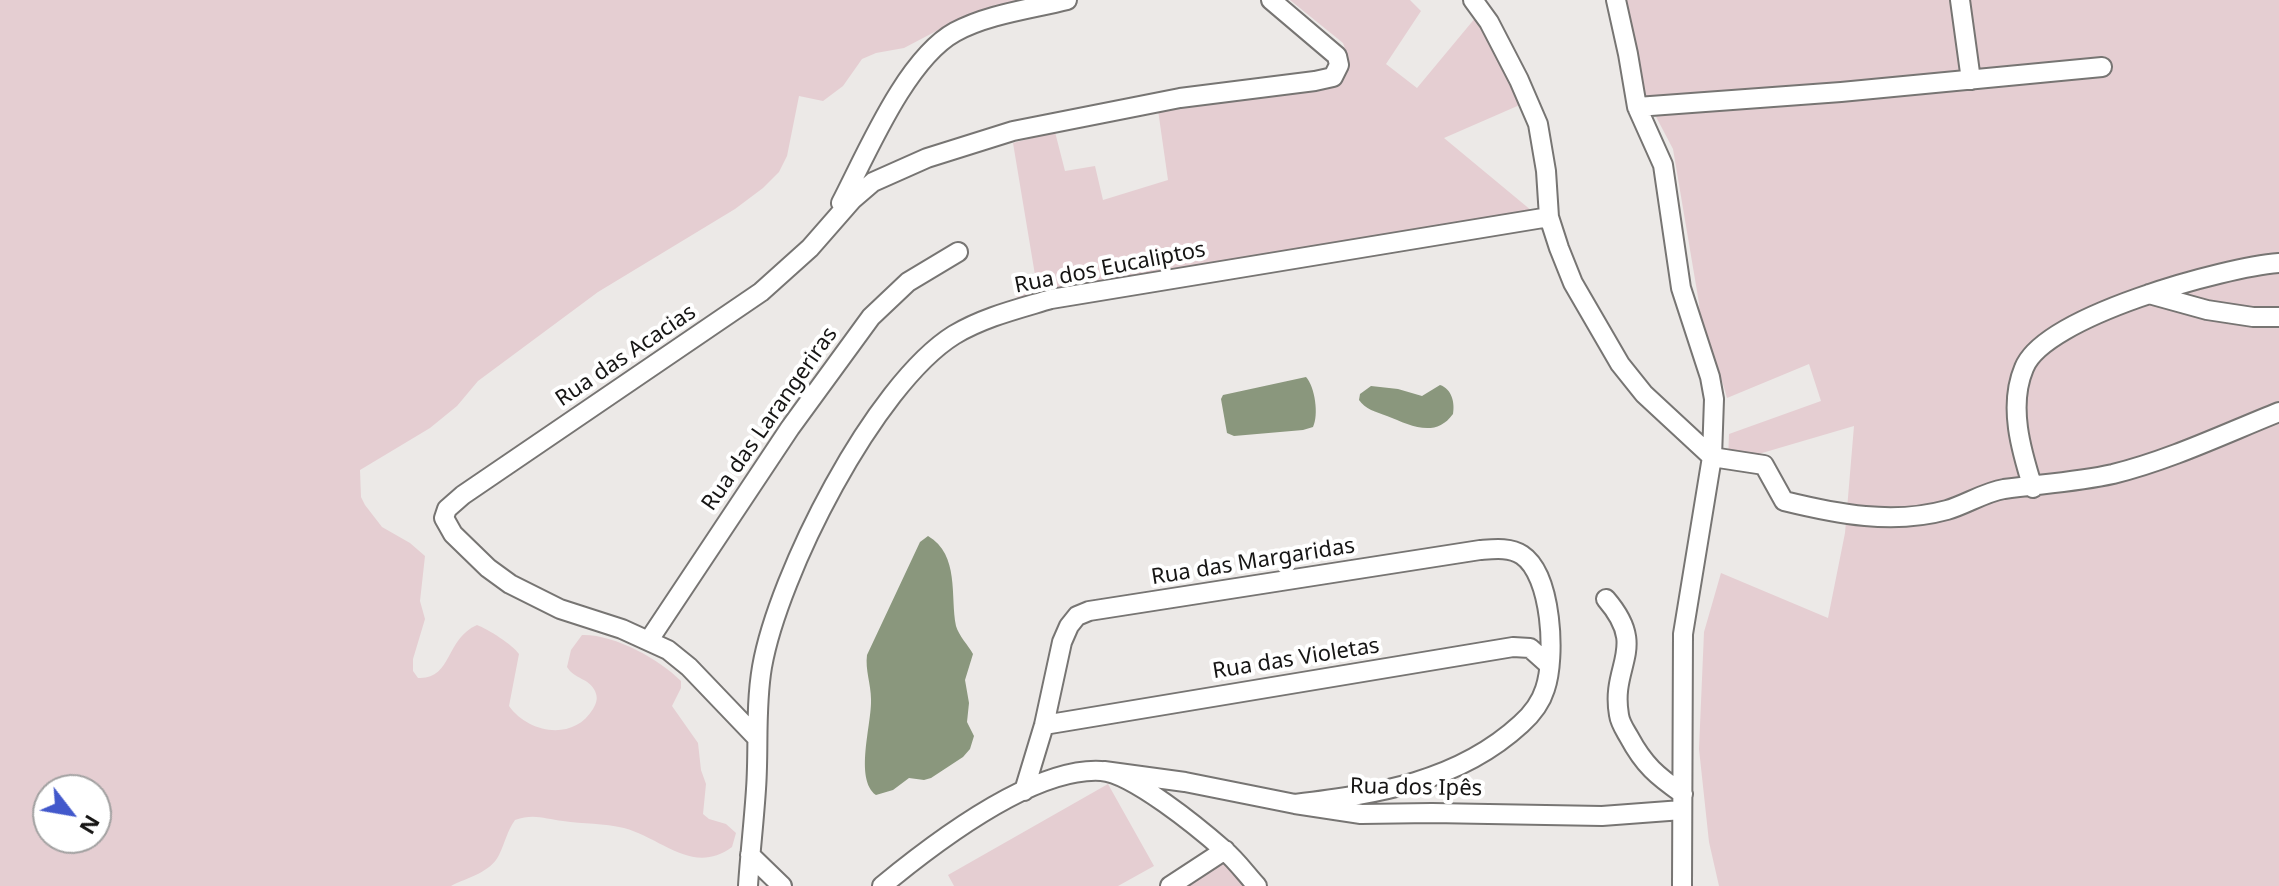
<!DOCTYPE html>
<meta charset="utf-8">
<style>
body{margin:0}
#map{position:relative;width:2279px;height:886px;overflow:hidden;background:#ece9e7;font-family:"Noto Sans",sans-serif}
canvas{display:block}
.north{position:absolute;left:32px;top:774px;width:80px;height:80px;box-sizing:border-box;background:#fff;border:2px solid #a2a1a1;border-radius:50%;rotate:121deg;font-size:22px;font-weight:700;line-height:32px;text-align:center;color:#161514}
.north::after{content:'';display:block;margin:auto;width:28px;height:36px;background:#4258cb;clip-path:polygon(50% 0,100% 100%,50% 72%,0 100%)}
</style>
<div id="map">
<canvas width="2279" height="886"></canvas>
<div class="north">N</div>
</div>
<script>
const ctx = document.querySelector('canvas').getContext('2d');
ctx.lineJoin = 'round';
function paint(path, color) { ctx.fillStyle = color; ctx.fill(path, 'evenodd'); }
function trace(path, color, width, dash) { ctx.strokeStyle = color; ctx.lineWidth = width; ctx.lineCap = dash ? 'butt' : 'round'; ctx.setLineDash(dash || []); ctx.stroke(path); }
function drawText(font, color, halo, rows, align = 'center') {
  ctx.font = font + ' "Noto Sans",sans-serif'; ctx.lineWidth = 8; ctx.setLineDash([]); ctx.textBaseline = 'middle'; ctx.strokeStyle = halo; ctx.fillStyle = color; for (const [text, x, y, turn = 0] of rows) {
    ctx.save(); ctx.translate(x, y); ctx.rotate((+turn || 0) * Math.PI / 180); ctx.textAlign = isNaN(turn) ? turn : align; if (halo) ctx.strokeText(text, 0, 0); ctx.fillText(text, 0, 0); ctx.restore();
  }
}
paint(new Path2D(`
 M0,0H1025L963,17L904,48L876,53L862,59L843,86L823,101L799,96L787,156L779,172L763,188L735,209L598,292L478,381L457,406L430,428L360,470L361,497L365,505L382,527L410,543L425,556L420,601L425,619L413,659V671L418,678C452,680 445,639 477,625C488,629 513,645 519,654L509,706C529,734 574,741 593,709C597,702 598,698 595,691C589,678 574,679 567,667L571,650L582,635C614,634 659,659 681,681V688L672,706L698,743L701,770L706,784L703,814L709,819L726,824L736,833L732,847C693,876 662,838 624,828C604,823 583,824 563,821C545,819 534,813 515,820C507,831 505,843 499,855C490,873 468,877 451,886H0ZM48,790H96V838H48Z
 M1290,0H1410L1421,11L1386,64L1417,88L1476,17L1522,104L1444,138L1532,211L1018,302L1015,290L1036,281L1013,143L1055,132L1065,171L1095,166L1103,200L1168,180L1158,110L1325,87C1338,72 1352,63 1343,43Z
 M1626,0H2279V886H1719L1709,842L1699,749L1704,632L1721,573L1828,618L1845,533L1854,426L1728,463L1729,434L1821,401L1809,364L1727,398C1719,364 1700,338 1699,303L1673,149L1653,111L1641,100Z
 M1108,784L1154,866L1118,886H954L948,875Z
 M1225,860L1246,886H1185Z`), '#e5ced2');
paint(new Path2D(`
 M1306,377C1315,387 1319,415 1313,427L1303,430L1234,436L1227,433L1221,399L1223,395Z
 M1440,385C1452,389 1455,403 1453,414C1435,439 1410,425 1387,416C1376,412 1365,409 1359,400L1360,394L1371,386L1398,389L1422,396Z
 M928,536C960,555 950,596 956,626C959,636 968,645 973,654L965,680L969,703L967,722L974,736L970,749L963,757L931,778L924,780L909,778L893,790L876,795C854,779 872,724 871,699C871,684 865,670 867,655L920,542Z`), '#8a977d');
const street = new Path2D(`
 M1473,0L1489,22L1519,80L1538,124L1546,171L1549,217L1559,248L1573,283L1620,364L1644,394L1712,457L1764,465L1784,501C1837,514 1893,525 1947,510C1965,505 1985,492 2004,489C2041,484 2077,482 2113,474C2170,460 2224,434 2279,412
 M1616,0L1628,54L1637,107L1663,165L1681,288L1710,377L1714,399L1712,457L1683,634L1682,886
 M1960,0L1971,80
 M1637,107L1841,92L2102,67
 M841,203C867,153 906,59 955,32C988,14 1031,9 1067,0
 M2149,294L2207,310L2253,317H2279
 M2033,488C2021,450 2008,406 2024,368C2044,316 2226,267 2279,263
 M1606,599C1649,649 1610,664 1619,715C1620,723 1625,730 1629,737C1644,765 1657,776 1683,794
 M649,640L790,428L871,317L908,282L958,252
 M1044,725L1513,647L1530,648L1549,665
 M757,738L689,667L668,650L622,629L560,609L510,584L488,568L453,534L444,518L447,509L463,495L761,292L810,248L852,200L873,182L927,158L1013,131L1180,98L1315,81L1333,77L1339,65L1337,56L1271,0
 M1104,771L1185,782L1295,804L1361,814L1432,813L1602,816L1682,810
 M1024,791L1044,725L1062,642L1069,626L1077,616L1089,611L1480,550C1494,549 1510,547 1522,555C1552,575 1556,657 1545,689C1541,702 1531,715 1521,724C1458,782 1377,794 1295,804
 M750,855L782,886
 M748,886C750,854 754,821 756,789C759,748 755,708 762,667C778,575 874,385 954,335C984,317 1018,309 1051,299L1549,217
 M882,886C933,844 1033,767 1101,771C1132,773 1199,828 1224,850C1236,860 1246,874 1257,886
 M1170,886L1225,850`);
trace(street, '#777573', 22);
trace(street, '#fff', 18);
drawText('22px', '#161514', '#fff', [
 ["Rua dos Eucaliptos",1110,268,-11],
 ["Rua das Acacias",626,356,-34],
 ["Rua das Larangeriras",770,419,-55],
 ["Rua das Margaridas",1253,562,-9],
 ["Rua das Violetas",1296,659,-9],
 ["Rua dos Ipês",1416,788,1]
]);
</script>
